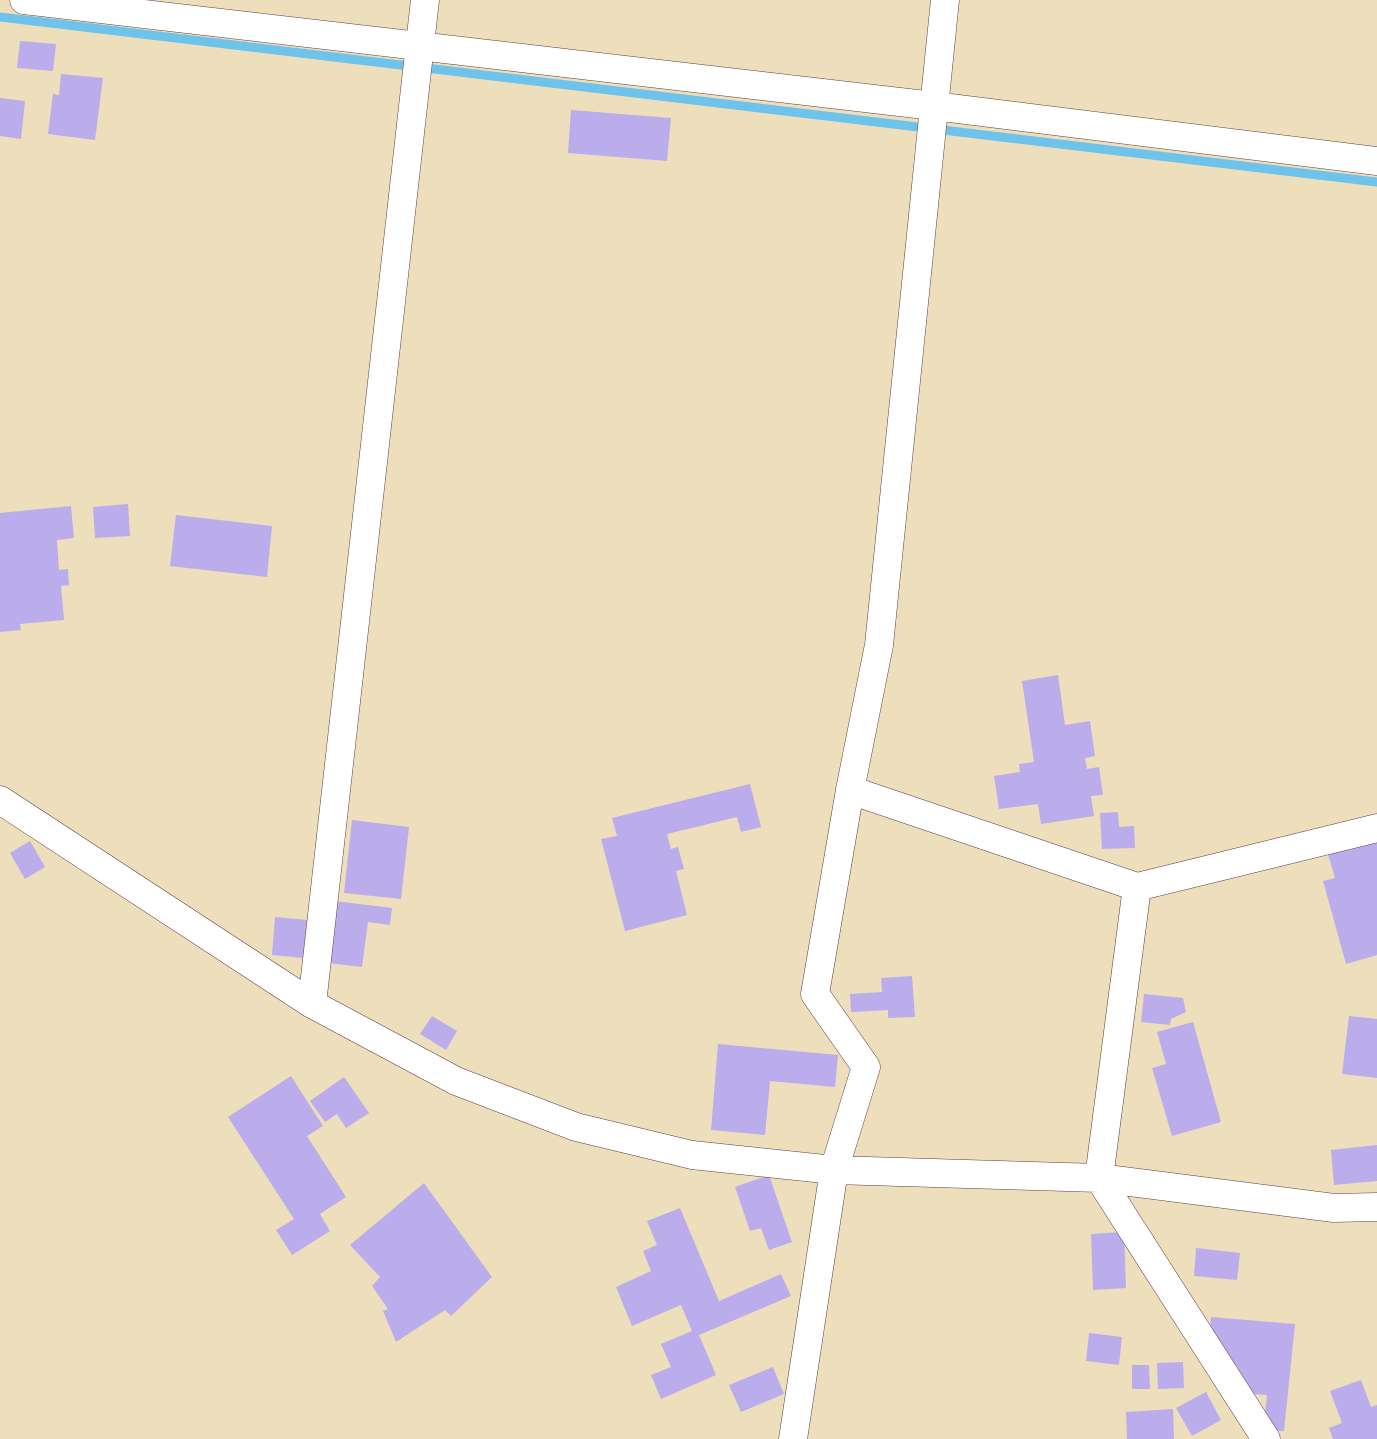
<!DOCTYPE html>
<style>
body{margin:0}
canvas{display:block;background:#eddebc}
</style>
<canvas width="1377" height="1439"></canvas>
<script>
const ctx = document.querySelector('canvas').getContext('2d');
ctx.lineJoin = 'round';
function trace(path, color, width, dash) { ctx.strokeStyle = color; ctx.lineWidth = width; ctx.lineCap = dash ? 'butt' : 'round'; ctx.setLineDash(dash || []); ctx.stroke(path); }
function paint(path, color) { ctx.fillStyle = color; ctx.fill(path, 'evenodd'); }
trace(new Path2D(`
 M0,17L1377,182`), '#6dc3ea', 9);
paint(new Path2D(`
 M20,41L56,44L53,71L17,68Z
 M61,74L103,78L95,140L48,134L53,94L59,95Z
 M0,98L25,101L21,139L0,136Z
 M571,110L671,118L667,161L568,153Z
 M128,504L130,536L95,538L93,507Z
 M71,506L74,538L57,540L59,570L68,569L69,585L61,586L64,620L20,624L21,630L0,632V513Z
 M176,515L272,526L267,577L170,566Z
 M1058,675L1065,725L1090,721L1095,756L1085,758L1087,769L1099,767L1103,795L1091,796L1094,816L1041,824L1038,804L999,809L994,776L1020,772L1019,764L1034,762L1022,681Z
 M750,784L761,827L741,832L737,817L667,834L671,849L678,847L684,869L676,871L687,915L625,931L601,839L617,836L612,818Z
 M1118,812L1119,827L1134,826L1135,848L1102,849L1100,813Z
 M352,820L409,827L401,899L344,893Z
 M30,841L45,867L25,879L10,853Z
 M1377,841V955L1346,964L1323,881L1335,878L1328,854Z
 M335,901L392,908L390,925L368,922L362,967L328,963Z
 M275,917L307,920L304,958L272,955Z
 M912,976L915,1017L888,1018V1010L851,1012L850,994L882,992L881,978Z
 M1144,994L1183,998L1186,1012L1171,1019L1170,1025L1141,1022Z
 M432,1016L457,1031L446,1050L420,1034Z
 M1349,1016L1377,1019V1078L1342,1074Z
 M1193,1022L1221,1122L1172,1136L1152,1068L1166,1064L1157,1032Z
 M718,1044L838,1055L835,1087L770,1081L765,1135L711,1130Z
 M291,1076L323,1126L307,1136L346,1197L320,1214L330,1231L292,1255L276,1230L294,1219L228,1117Z
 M344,1077L369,1113L346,1128L337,1114L325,1122L310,1101Z
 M1377,1145V1181L1334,1185L1331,1150Z
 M769,1175L792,1242L769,1250L761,1228L750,1231L735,1187Z
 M424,1183L492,1277L451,1316L445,1310L396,1342L383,1311L388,1309L372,1286L380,1277L350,1245Z
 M680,1208L719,1301L781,1274L791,1296L699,1335L716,1375L661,1399L651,1375L671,1367L661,1344L692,1331L681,1305L632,1326L616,1287L651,1271L643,1251L657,1245L647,1221Z
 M1124,1232L1126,1288L1093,1290L1091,1234Z
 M1196,1248L1240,1253L1237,1280L1194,1276Z
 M1211,1317L1295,1324L1284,1431L1263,1430L1267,1395L1236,1393L1238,1367L1222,1365L1224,1346L1209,1344Z
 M1089,1333L1122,1337L1119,1365L1086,1361Z
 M1183,1362L1184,1388L1158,1389L1157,1363Z
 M1132,1365H1149L1150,1389H1132Z
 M773,1367L784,1394L741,1412L729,1385Z
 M1361,1380L1371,1407L1377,1405V1439H1333L1329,1428L1342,1423L1330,1391Z
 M1206,1392L1221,1420L1192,1436L1176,1408Z
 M1173,1409L1174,1439H1127L1126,1412Z`), '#bbacec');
const street = new Path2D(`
 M24,0L934,106L1377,161
 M850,790L1137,887L1377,828
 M0,800L312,1004L456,1081L576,1127L692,1155L834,1170L1099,1178L1334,1208L1377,1207
 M1137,887L1099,1178L1266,1439
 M312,1004L425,0
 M793,1439L834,1170L866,1067L815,994L850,790L879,645L945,0`);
trace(street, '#623c41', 29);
trace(street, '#fff', 28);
</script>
